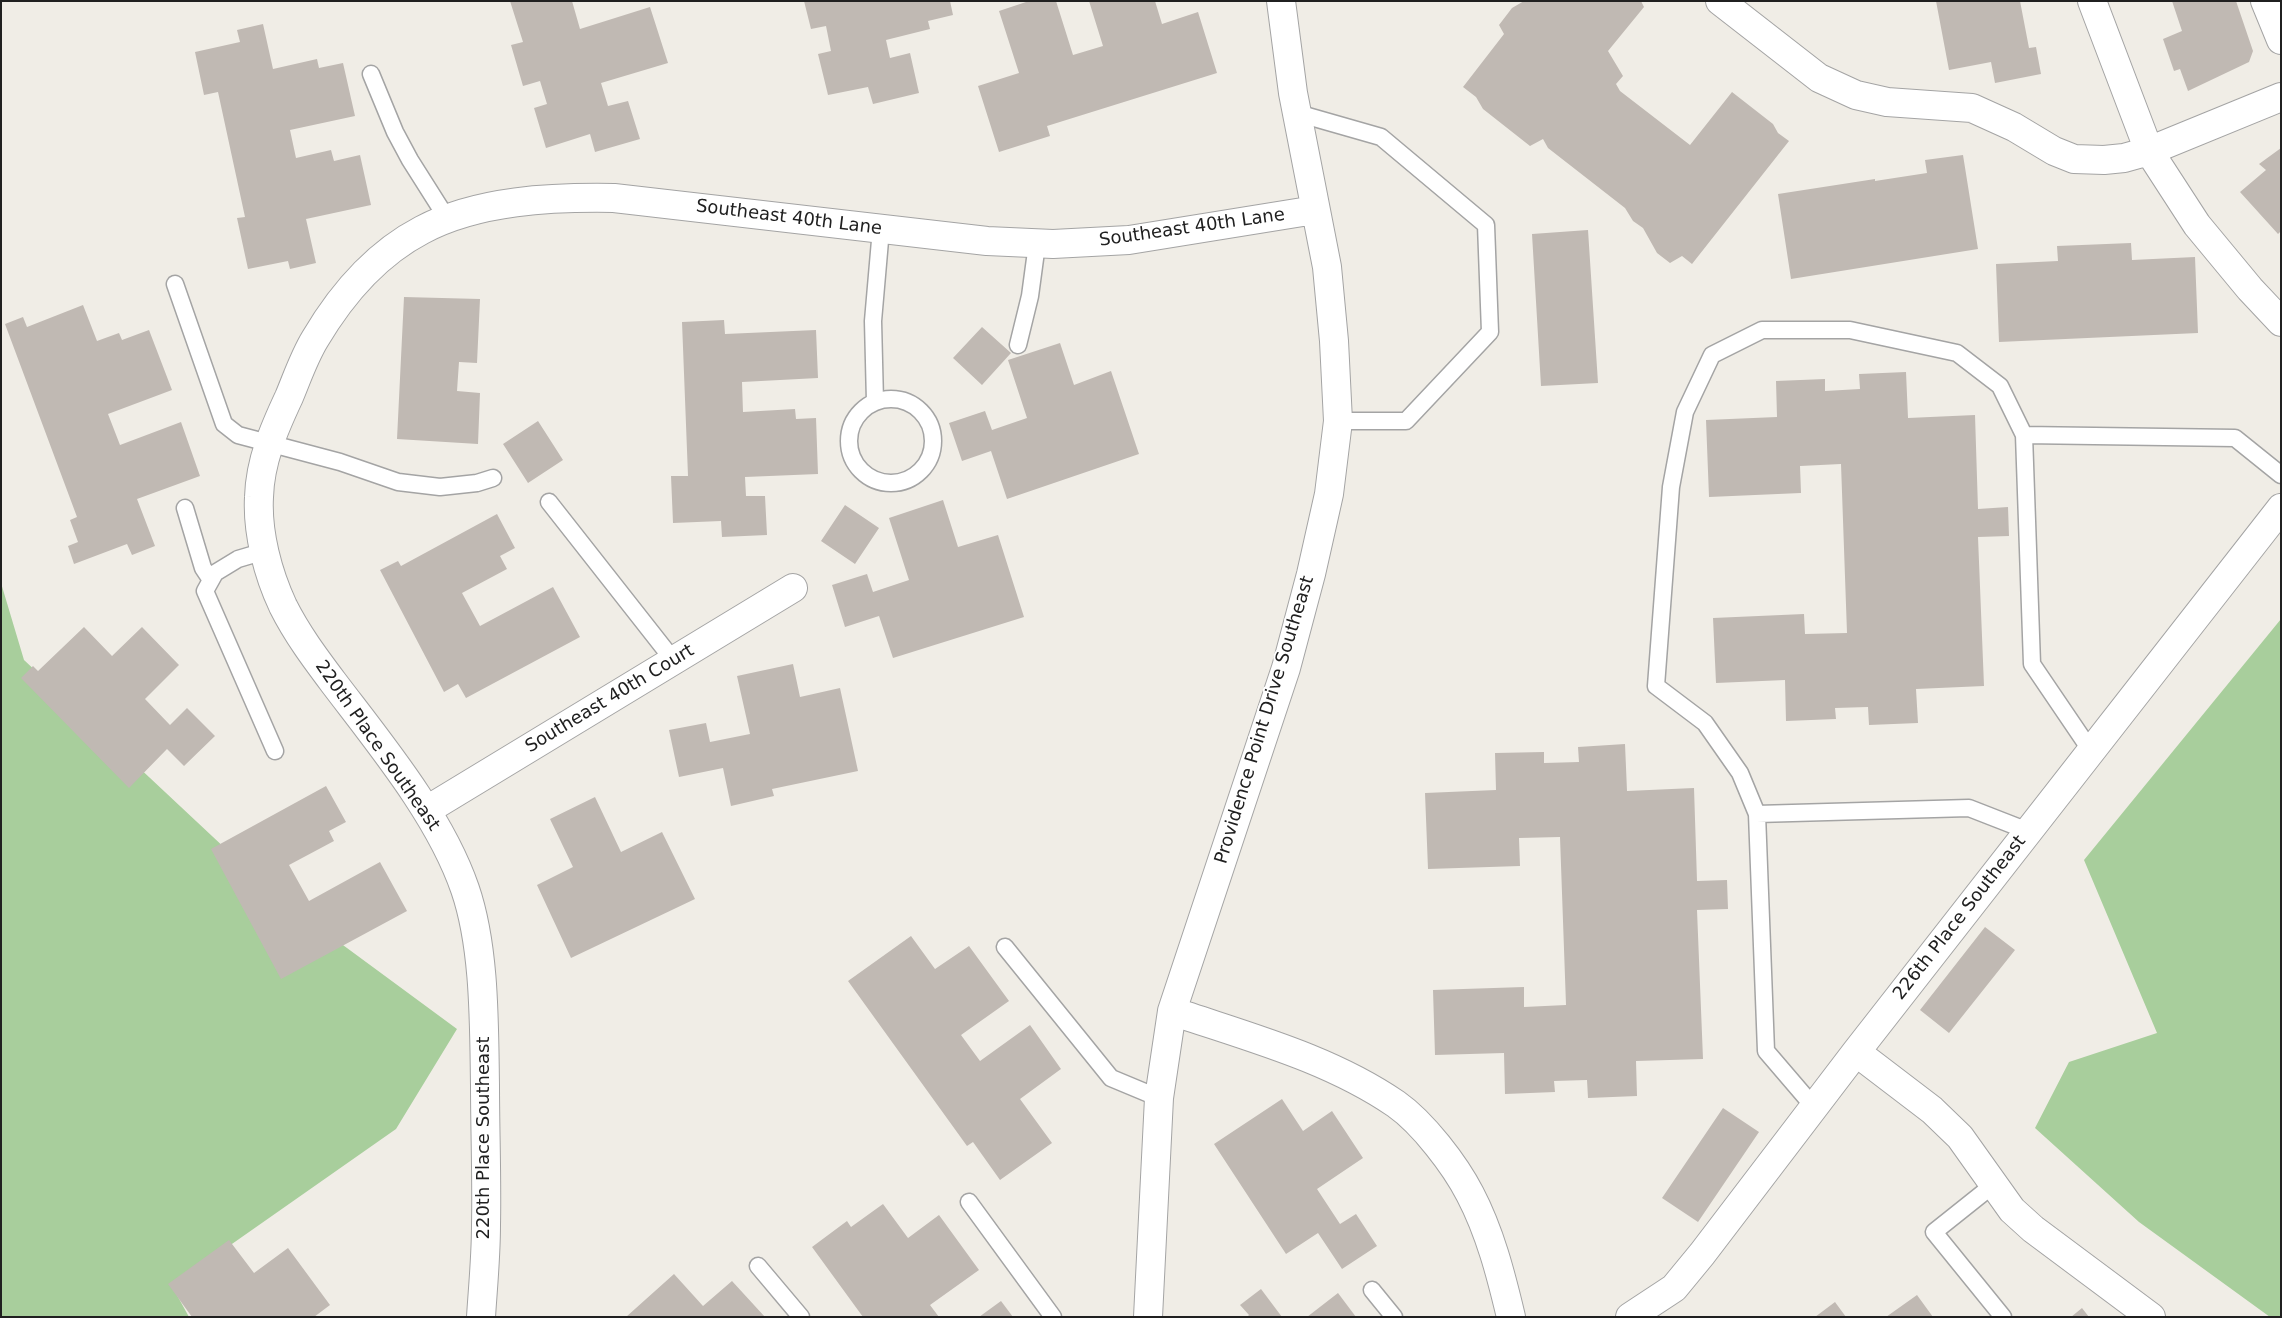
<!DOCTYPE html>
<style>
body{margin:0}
#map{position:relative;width:2282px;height:1318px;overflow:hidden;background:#f0ede6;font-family:"DejaVu Sans",sans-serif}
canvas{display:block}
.frame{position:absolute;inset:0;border:2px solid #202020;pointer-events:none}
</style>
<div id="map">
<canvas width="2282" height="1318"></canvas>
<div class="frame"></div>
</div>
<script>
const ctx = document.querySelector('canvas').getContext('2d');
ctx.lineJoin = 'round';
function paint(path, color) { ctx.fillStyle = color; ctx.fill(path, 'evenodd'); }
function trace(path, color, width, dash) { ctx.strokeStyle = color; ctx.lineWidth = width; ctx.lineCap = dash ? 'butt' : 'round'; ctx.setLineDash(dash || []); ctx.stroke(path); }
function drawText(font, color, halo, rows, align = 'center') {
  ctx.font = font + ' "DejaVu Sans",sans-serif'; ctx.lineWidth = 4; ctx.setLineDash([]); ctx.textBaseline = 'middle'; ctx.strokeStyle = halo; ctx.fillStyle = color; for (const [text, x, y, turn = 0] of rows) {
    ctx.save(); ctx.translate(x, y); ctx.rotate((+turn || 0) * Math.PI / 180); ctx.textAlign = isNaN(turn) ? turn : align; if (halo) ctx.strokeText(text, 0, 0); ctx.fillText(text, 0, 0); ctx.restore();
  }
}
paint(new Path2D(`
 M1,583L24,660L275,895L457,1029L396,1129L172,1286L189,1317H1Z
 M2281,619V1317H2270L2139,1222L2035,1128L2069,1062L2157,1033L2084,860Z`), '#a8ce9c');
paint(new Path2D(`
 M510,1H572L580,29L650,7L668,63L601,83L608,106L628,101L640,139L595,152L590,134L546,148L534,108L547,104L540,81L523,86L511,45L523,42Z
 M804,1H950L953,15L928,21L930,29L886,40L890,58L910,53L919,93L873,104L868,87L828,95L818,54L831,51L826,26L811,29Z
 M1029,1H1056L1073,55L1103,46L1089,1H1155L1162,24L1198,12L1217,73L1047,126L1050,136L999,152L978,86L1019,73L999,11Z
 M1524,1H1641L1644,7L1608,51L1623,76L1616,84L1620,91L1690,145L1732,92L1773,124L1778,133L1789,141L1692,264L1682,256L1670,263L1657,253L1643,228L1633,221L1625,208L1548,148L1543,139L1530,146L1483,109L1476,97L1463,87L1504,34L1499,25L1512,8Z
 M1936,1H2020L2029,48L2036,47L2041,74L1995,83L1991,62L1949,70Z
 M2172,1H2236L2253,51L2249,62L2188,91L2180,69L2174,71L2163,39L2182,31Z
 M263,24L273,69L317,59L319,68L343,63L355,116L290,130L296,158L331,150L334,161L360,155L371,205L306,219L316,263L290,269L288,261L248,269L237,218L245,217L218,92L204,95L195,52L240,42L237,30Z
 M2281,148V231L2278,234L2240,192L2266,170L2259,164Z
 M1963,155L1978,249L1791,279L1778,194L1875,179V181L1927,173L1925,160Z
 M1588,230L1598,383L1541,386L1532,234Z
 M2131,243L2132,260L2195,257L2198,333L1999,342L1996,264L2058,261L2057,246Z
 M404,297L480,299L477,363L459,362L457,391L480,393L478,444L397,439Z
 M83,305L97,341L119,333L122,340L149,330L172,390L108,414L120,445L181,422L200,476L137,499L155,546L132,555L127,544L74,564L68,546L78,542L70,520L77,517L5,324L23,317L27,327Z
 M724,320L725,334L816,330L818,378L742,382L743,412L795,409L796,419L816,418L818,474L745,477L746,496H765L767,535L722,537L721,521L673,523L671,476H688L682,322Z
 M982,327L1011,353L982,385L953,358Z
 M1060,343L1074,385L1111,371L1139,454L1007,499L991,451L962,461L949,423L985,411L992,430L1027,418L1008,360Z
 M1906,372L1908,418L1975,415L1978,509L2008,507L2009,536L1978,537L1984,686L1916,689L1918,723L1869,725L1868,707L1835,708L1836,719L1786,721L1785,680L1716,683L1713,618L1804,614L1805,634L1847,633L1841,464L1800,466L1801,493L1709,497L1706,420L1777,417L1776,381L1825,379V391L1860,389L1859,374Z
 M538,421L563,460L528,483L503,444Z
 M943,500L958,547L998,535L1024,617L893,658L879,616L845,627L832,585L867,574L873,592L909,580L889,518Z
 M845,505L879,528L855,564L821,541Z
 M497,514L515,548L500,556L507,569L462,593L480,626L553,587L580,637L466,698L458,684L444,692L380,570L398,561L401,566Z
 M84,627L112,656L142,627L179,665L145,699L170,725L187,708L215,736L184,766L167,749L129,788L21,678L33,666L38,671Z
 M793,664L800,697L840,688L858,771L772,789L774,796L731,806L723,768L679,777L669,730L706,723L710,742L750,734L737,676Z
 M1625,744L1627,791L1694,788L1697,881L1727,880L1728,909L1697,910L1703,1059L1636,1061L1637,1096L1588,1098L1587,1080L1554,1081L1555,1092L1505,1094L1504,1053L1435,1055L1433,990L1524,987V1007L1566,1005L1560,837L1519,838L1520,866L1428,869L1425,793L1496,790L1495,753L1544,752V763L1579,762L1578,747Z
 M326,786L346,822L329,831L334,841L289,865L309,901L380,862L407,911L281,979L211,849Z
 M595,797L621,852L662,832L695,899L571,958L537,885L573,867L550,819Z
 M1985,927L2015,950L1949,1033L1920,1010Z
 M911,936L935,969L969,946L1009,1001L961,1035L980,1061L1030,1025L1061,1069L1020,1099L1052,1143L1000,1180L973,1142L967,1146L848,981Z
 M1282,1099L1303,1131L1332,1111L1363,1158L1317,1189L1340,1224L1356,1214L1377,1246L1342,1269L1318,1233L1286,1254L1214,1144Z
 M1723,1108L1759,1132L1698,1222L1662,1198Z
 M883,1204L908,1238L939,1215L979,1270L930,1305L939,1317H863L812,1247L847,1221L851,1227Z
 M229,1240L254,1273L288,1248L330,1305L314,1317H192L168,1284Z
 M674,1274L703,1306L732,1281L765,1317H626Z
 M1261,1289L1282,1317H1247L1249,1315L1240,1305Z
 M1338,1293L1356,1317H1307Z
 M1917,1295L1933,1317H1886Z
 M1001,1301L1013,1317H979Z
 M1835,1302L1846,1317H1815Z
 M2082,1308L2089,1317H2071Z`), '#c0b9b3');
const lane = new Path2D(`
 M371,74L395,132L410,160L448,220
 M1297,113L1381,137L1486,225L1490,332L1406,421H1338
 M175,284L224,424L238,435L340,462L398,482L440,487L477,483L493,478
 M1018,345L1030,296L1037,244
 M849 441a42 42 0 1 1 84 0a42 42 0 1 1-84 0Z
 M875,402L873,321L881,229
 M549,502L674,661
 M185,508L203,568L211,580
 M265,551L238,559L215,573L205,591L275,751
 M2091,751L2032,664L2024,435L2235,438L2281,475
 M1757,814L1740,773L1705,723L1656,686L1671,487L1685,412L1712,355L1762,330H1850L1957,353L2000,386L2024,435
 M1005,947L1111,1078L1159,1098
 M1814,1107L1766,1051L1757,814L1969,808L2028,831
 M1993,1185L1934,1232L2003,1317
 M969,1202L1053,1317
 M758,1266L801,1317
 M1372,1290L1394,1317`);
const street = new Path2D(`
 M1720,1L1819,78L1856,95L1887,102L1972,108L2014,127L2054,151L2074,159L2104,160L2124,158L2149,151L2281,97
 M2092,1L2149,151L2197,225L2250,289L2281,322
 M2265,1L2281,40
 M427,810L793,588
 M1172,1011C1248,1037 1329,1058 1396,1104C1423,1123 1455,1165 1470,1194C1490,1232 1501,1275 1511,1317
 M1856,1052L1932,1110L1960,1137L2012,1210L2033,1229L2151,1317
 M481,1317C483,1286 486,1256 486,1225C487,1178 485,1131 485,1085C484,1024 485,947 465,889C440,816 380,744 333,682C315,658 297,634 283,606C268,574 257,533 259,497C260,461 274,429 289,397C297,378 304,357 315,339C341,295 376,254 422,230C478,200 552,197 614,198L987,241L1053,244L1129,240L1315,210
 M1148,1317L1159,1098L1172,1011L1286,668L1311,574L1329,494L1338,421L1334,341L1327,267L1293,93L1281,1
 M1630,1317L1674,1288L1702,1254L1856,1052L2281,508`);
trace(lane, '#a4a4a4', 19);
trace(street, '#a4a4a4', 30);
trace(lane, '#fff', 16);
trace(street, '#fff', 28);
drawText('18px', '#202020', '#fff', [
 ["Southeast 40th Lane",789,218,7],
 ["Southeast 40th Lane",1192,228,-8],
 ["Southeast 40th Court",610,699,-31],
 ["Providence Point Drive Southeast",1265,720,-73],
 ["220th Place Southeast",377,746,55],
 ["226th Place Southeast",1960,918,-52],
 ["220th Place Southeast",484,1138,-90]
]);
</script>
